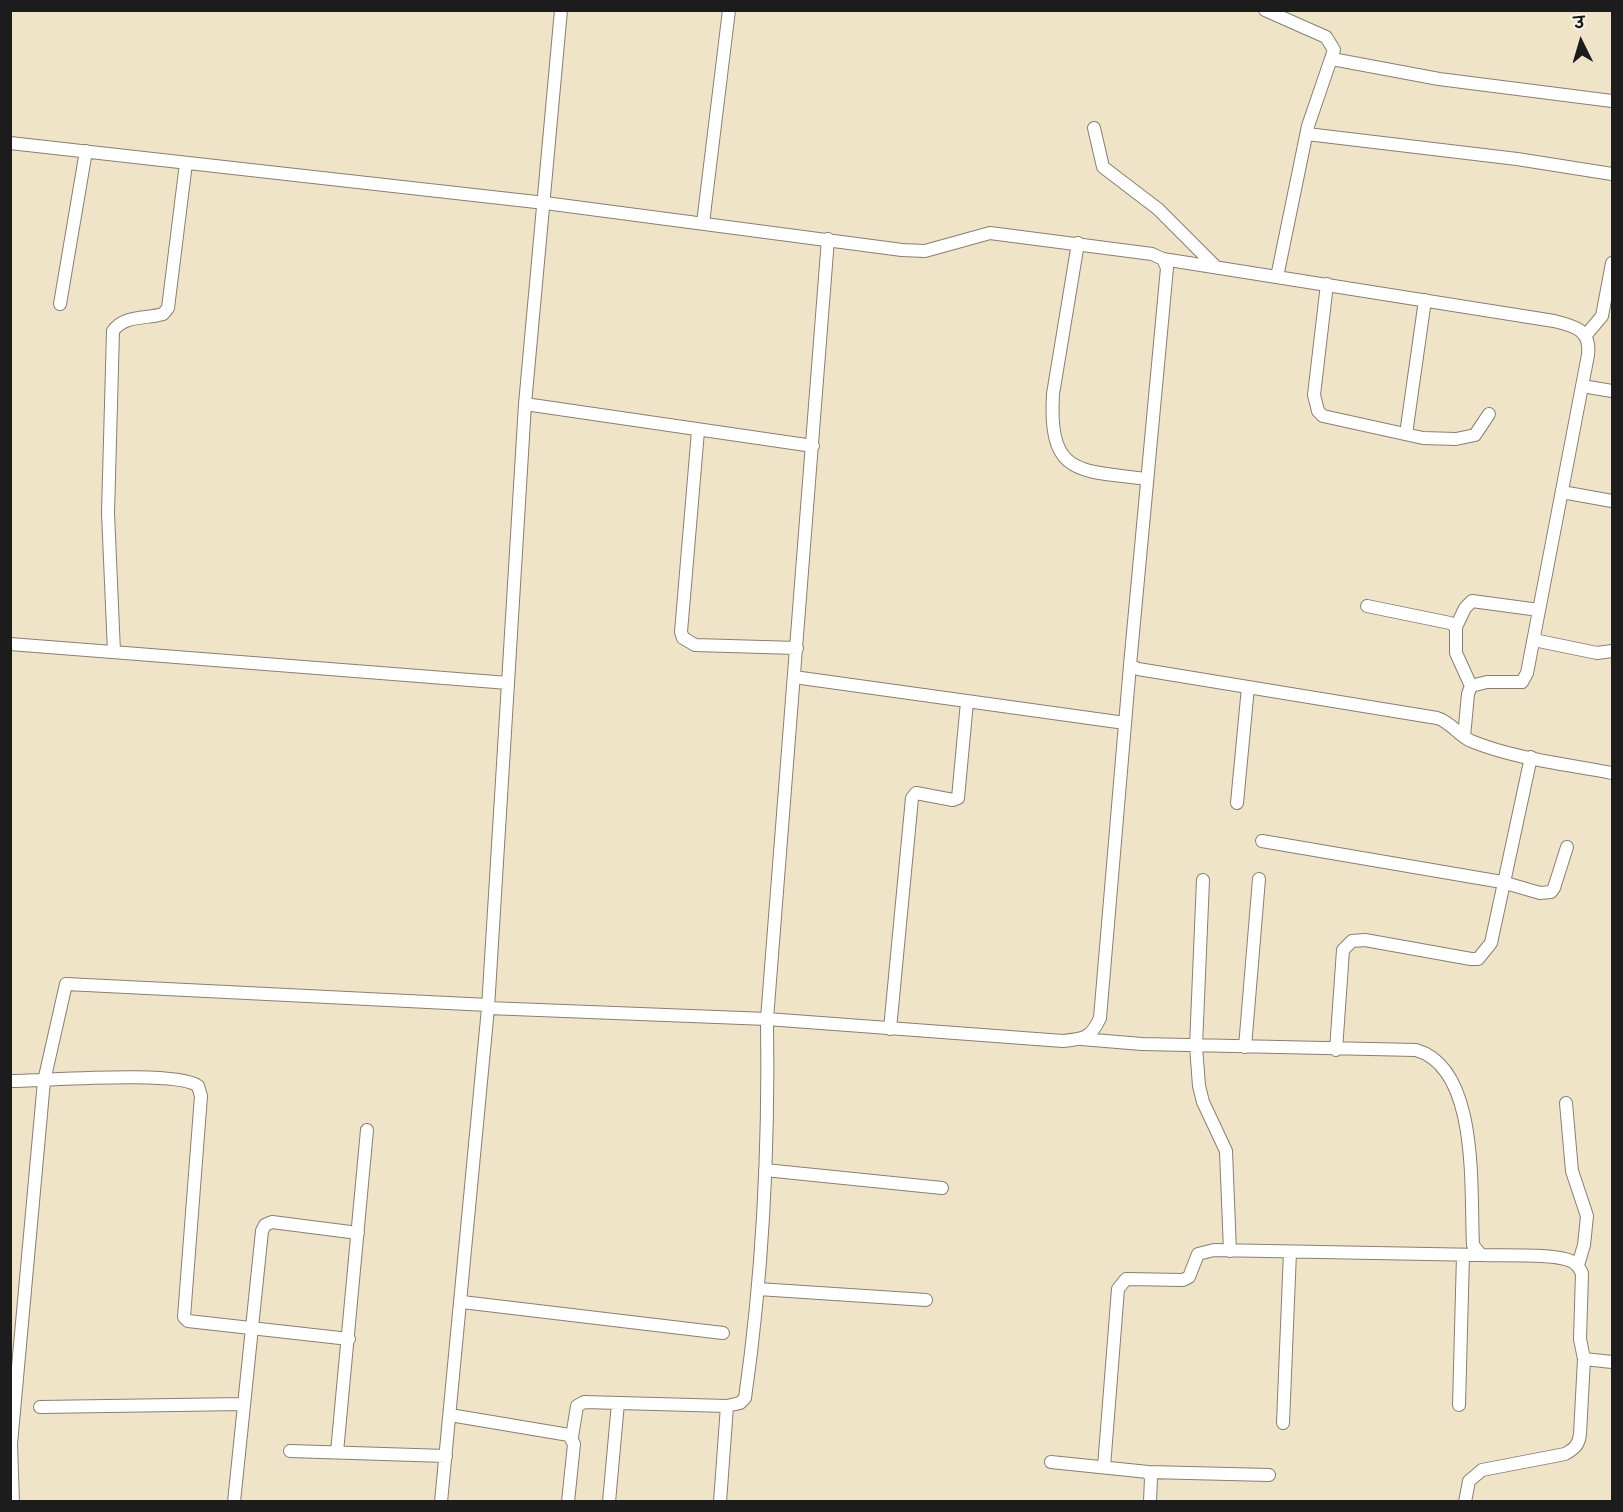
<!DOCTYPE html>
<meta charset="utf-8">
<style>
body{margin:0}
#map{position:relative;width:1623px;height:1512px;overflow:hidden;background:#f0e4c8;font-family:Mynerve,"Playpen Sans Deva",sans-serif}
canvas{display:block}
.frame{position:absolute;inset:0;border:12px solid #1c1c1c;pointer-events:none}
.north{position:absolute;left:1551px;top:12px;width:60px;height:60px;-webkit-text-stroke:4px #f7f3e8;paint-order:stroke;rotate:355deg;font-size:16px;font-weight:700;line-height:24px;text-align:center;color:#1c1c1c}
.north::after{content:'';display:block;margin:auto;width:21px;height:27px;background:#1c1c1c;clip-path:polygon(50% 0,100% 100%,50% 72%,0 100%)}
</style>
<div id="map">
<canvas width="1623" height="1512"></canvas>
<div class="frame"></div>
<div class="north">उ</div>
</div>
<script>
const ctx = document.querySelector('canvas').getContext('2d');
ctx.lineJoin = 'round';
function trace(path, color, width, dash) { ctx.strokeStyle = color; ctx.lineWidth = width; ctx.lineCap = dash ? 'butt' : 'round'; ctx.setLineDash(dash || []); ctx.stroke(path); }
const street = new Path2D(`
 M1265,10L1326,37L1334,50L1308,126L1277,277
 M1332,59L1439,79L1612,101
 M1094,128L1103,167L1158,209L1216,267
 M1307,134L1517,159L1612,174
 M10,143L545,203L902,250L925,251L990,233L1152,254L1163,259L1167,268L1130,665L1138,669L1437,718C1451,722 1458,735 1471,741C1515,759 1566,764 1612,773
 M703,223L729,10
 M1078,243L1053,394C1048,477 1080,470 1146,479
 M1163,259L1554,321C1575,326 1591,330 1588,355L1527,673L1522,682H1487L1471,686L1468,694L1464,737
 M1327,284L1314,395L1318,411L1323,416L1423,438L1456,439L1475,435L1489,414
 M60,304L86,151
 M1586,335L1602,316L1612,263
 M1582,386L1612,391
 M525,404L813,446
 M698,431L681,632L683,638L695,645L797,648
 M1406,434L1425,300
 M1562,492L1612,501
 M1367,606L1450,623L1456,627V653L1471,686
 M1456,627L1465,608L1472,601L1539,610
 M1534,640L1597,653L1612,651
 M10,644L508,683L525,404L561,10
 M114,652L108,513L113,331C124,315 146,319 163,314L168,308L186,163
 M794,677L1125,723
 M1237,803L1248,687
 M1262,841L1502,882L1540,893L1551,892L1554,888L1567,847
 M1203,880L1196,1046L1199,1086L1203,1102L1226,1151L1230,1251
 M488,1008L767,1019L1063,1041C1084,1039 1091,1038 1100,1018L1130,665
 M890,1029L912,798L916,793L953,800L958,798L967,702
 M1081,1039L1142,1044L1416,1050C1480,1068 1470,1192 1473,1245L1481,1255C1502,1256 1557,1253 1573,1262C1578,1265 1579,1268 1582,1273L1580,1339L1584,1359L1612,1362
 M1245,1047L1259,879
 M1336,1050L1343,950L1352,941L1365,940L1471,959H1478L1491,943L1531,757
 M10,1081C44,1081 177,1070 198,1086L201,1096L184,1317L188,1321L349,1339
 M1566,1103L1572,1171L1587,1216L1584,1245L1578,1265
 M765,1170L942,1188
 M758,1289L926,1300
 M462,1302L723,1333
 M1459,1405L1463,1255
 M40,1407L243,1404
 M450,1415L569,1435L574,1444L568,1502
 M1283,1423L1290,1252
 M572,1437L577,1406L584,1402L727,1406L740,1403L745,1398C763,1273 769,1145 767,1019L828,239
 M290,1451L446,1456
 M337,1452L367,1130
 M1051,1462L1148,1472L1151,1478L1150,1502
 M1104,1467L1118,1289L1126,1279L1183,1280L1189,1277L1198,1254L1214,1250L1481,1255
 M1148,1472L1269,1475
 M13,1502L11,1444L44,1081L66,984L488,1005
 M234,1502L262,1231L265,1225L272,1222L358,1233
 M441,1502L488,1008L508,683
 M609,1502L618,1403
 M720,1502L727,1406
 M1465,1502L1469,1481L1482,1470L1565,1454C1574,1449 1579,1445 1580,1434L1584,1359`);
trace(street, '#868072', 14);
trace(street, '#fff', 12);
</script>
